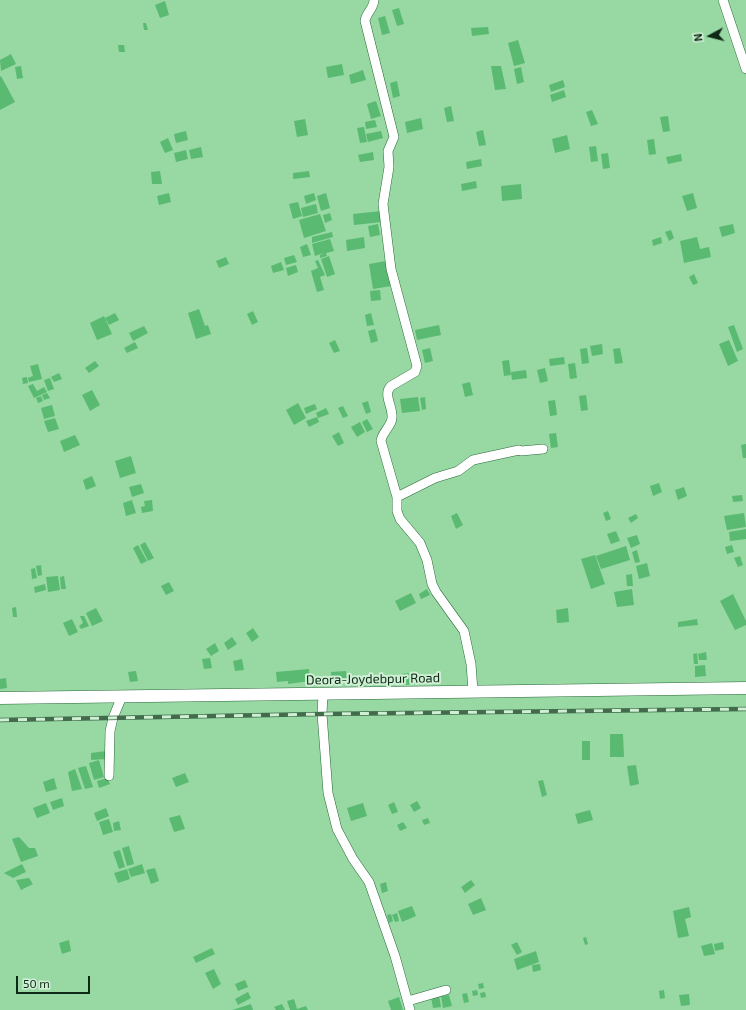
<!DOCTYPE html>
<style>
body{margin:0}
#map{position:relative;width:746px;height:1010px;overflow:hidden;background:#97d8a3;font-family:"Exo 2",sans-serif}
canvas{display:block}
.north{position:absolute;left:690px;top:16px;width:40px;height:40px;-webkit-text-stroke:3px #d0f0d5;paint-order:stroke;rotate:263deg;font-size:11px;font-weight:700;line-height:16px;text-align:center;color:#0e2915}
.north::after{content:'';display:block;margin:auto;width:14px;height:18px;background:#0e2915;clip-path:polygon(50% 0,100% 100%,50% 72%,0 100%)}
.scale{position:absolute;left:16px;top:976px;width:74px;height:18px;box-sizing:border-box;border:2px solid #0e2915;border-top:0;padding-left:5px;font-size:12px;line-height:14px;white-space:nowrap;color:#0e2915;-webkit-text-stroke:3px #d0f0d5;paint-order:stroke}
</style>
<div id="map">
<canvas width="746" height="1010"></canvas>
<div class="north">N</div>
<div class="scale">50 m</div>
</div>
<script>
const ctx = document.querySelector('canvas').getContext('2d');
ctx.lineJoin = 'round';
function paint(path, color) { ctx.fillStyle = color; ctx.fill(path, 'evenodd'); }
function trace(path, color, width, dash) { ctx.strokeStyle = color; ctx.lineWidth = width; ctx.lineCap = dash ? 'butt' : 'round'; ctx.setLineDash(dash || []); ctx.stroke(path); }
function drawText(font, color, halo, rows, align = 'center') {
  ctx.font = font + ' "Exo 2",sans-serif'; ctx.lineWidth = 4; ctx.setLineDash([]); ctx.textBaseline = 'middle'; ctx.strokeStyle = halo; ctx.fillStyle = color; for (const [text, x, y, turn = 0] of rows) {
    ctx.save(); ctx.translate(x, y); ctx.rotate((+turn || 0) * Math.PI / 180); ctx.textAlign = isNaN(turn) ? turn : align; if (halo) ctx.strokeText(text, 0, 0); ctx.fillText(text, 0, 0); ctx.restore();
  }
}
paint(new Path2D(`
 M165,1L169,15L160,18L155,5Z
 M399,8L404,24L397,26L392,10Z
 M385,16L390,33L382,35L378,18Z
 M143,23H146L148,30H144Z
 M488,27L489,34L472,36L471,28Z
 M518,40L525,63L514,66L508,43Z
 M118,45H124L125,52H119Z
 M11,54L16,64L1,71L0,60Z
 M342,64L344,75L328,78L326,67Z
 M21,66L23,78L17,79L15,67Z
 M491,66H501L506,89L495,90Z
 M521,67L524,82L517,84L514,69Z
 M363,70L366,80L351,84L349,75Z
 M1,76L15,102L0,110V77Z
 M563,80L565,87L551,92L549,85Z
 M397,81L400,96L393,98L390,83Z
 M564,90L566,97L552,102L550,95Z
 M376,101L381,116L371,119L367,104Z
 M451,106L454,121L447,122L444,108Z
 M592,110L598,124L591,126L586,112Z
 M668,116L670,131L663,132L660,117Z
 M421,118L423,129L407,133L405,122Z
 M305,119L308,135L297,137L294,121Z
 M375,120L377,127L366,129L365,122Z
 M364,127L367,142L360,143L357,128Z
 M483,130L486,145L479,146L476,132Z
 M186,131L188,140L176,143L174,134Z
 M381,131L383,138L368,142L366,134Z
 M567,135L570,149L555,153L552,139Z
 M168,138L173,150L165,153L160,142Z
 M654,139L656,154L649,155L647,140Z
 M596,146L598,161L591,162L589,147Z
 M201,147L203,157L191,159L189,150Z
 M186,150L188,159L176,162L174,153Z
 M373,152L374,160L360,162L358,155Z
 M608,153L610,168L603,169L601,154Z
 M681,154L682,161L668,164L666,157Z
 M481,159L482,166L467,169L466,162Z
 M160,171L162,184H152L151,172Z
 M309,171L310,177L293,179V173Z
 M476,181L477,188L462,191L461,184Z
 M521,184L522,199L502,201L501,186Z
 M169,193L171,202L159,205L157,196Z
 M314,193L316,200L306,204L304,196Z
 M326,193L330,208L321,211L317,196Z
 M693,193L697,208L687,211L682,196Z
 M298,202L302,216L293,219L289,204Z
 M316,204L318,213L303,217L301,208Z
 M381,211L382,222L354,225L353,214Z
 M330,213L332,220L325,223L323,215Z
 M320,214L326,231L304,238L299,220Z
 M378,224L380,235L370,237L368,226Z
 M733,224L735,233L722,237L719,227Z
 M671,230L674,238L669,241L665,232Z
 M332,232L333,237L312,243V237Z
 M364,237L365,248L347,251L346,240Z
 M661,237L662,243L653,246L652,240Z
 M697,237L700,249L709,247L711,257L684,263L680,241Z
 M330,239L334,251L326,253L327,256L320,258V255L324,253L315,256L312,244Z
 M307,244L311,255L303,257L300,247Z
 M294,255L297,262L286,265L284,258Z
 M329,256L335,274L327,277L321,259Z
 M226,257L229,264L219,268L216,261Z
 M318,260L325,275L320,277L324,290L317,292L311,271L318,268L315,261Z
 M386,261L391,286L373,289L369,264Z
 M281,262L284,270L273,273L271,266Z
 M296,265L298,272L288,276L286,268Z
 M694,274L698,283L693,285L689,277Z
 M380,290L381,300L371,301L370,291Z
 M199,309L205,326L208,325L211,334L196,339L188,313Z
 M253,311L258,322L252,325L247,314Z
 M115,313L119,320L109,325L105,318Z
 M371,313L374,325L367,326L365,315Z
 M104,316L112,334L97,340L90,323Z
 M439,325L441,335L417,340L415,330Z
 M734,325L743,349L737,352L728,327Z
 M144,326L148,333L133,341L129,333Z
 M375,329L378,341L371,343L368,331Z
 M335,340L340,351L334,353L329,343Z
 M729,340L738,361L728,366L719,344Z
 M135,342L138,348L127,353L124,348Z
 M602,344L603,354L592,356L590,346Z
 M430,348L433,361L425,363L422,350Z
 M587,348L589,363L582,364L580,349Z
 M620,348L623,363L615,364L613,349Z
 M564,357L565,364L550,366L549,359Z
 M509,360L511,375L504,376L502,361Z
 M95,361L99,366L89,373L85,368Z
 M575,363L577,378L570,379L568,364Z
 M38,364L42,379L29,382L28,378L33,376L30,366Z
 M545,368L548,381L540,383L537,370Z
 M526,370L527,378L512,380L511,372Z
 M59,373L62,379L54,382L51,377Z
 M27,377L28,383L23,384L22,378Z
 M50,378L54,389L48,391L44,380Z
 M470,382L473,395L465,397L462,384Z
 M33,384L37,391L44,387L47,392L34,398L28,386Z
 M92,390L100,405L90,411L82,395Z
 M47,393L50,398L44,400L42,395Z
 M586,395L588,410L581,411L579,396Z
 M41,396L43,401L38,403L36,398Z
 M418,397L420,411L402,413L400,399Z
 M425,397L426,409L422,410L420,398Z
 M555,400L557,415L550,416L548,401Z
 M368,401L371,412L366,414L362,403Z
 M298,403L306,418L294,425L286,410Z
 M315,404L317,409L306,414L304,408Z
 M52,405L55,416L44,419L41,408Z
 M343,406L348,416L343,418L338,408Z
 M326,408L329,414L318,418L316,413Z
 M317,417L319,422L309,427L306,421Z
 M55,418L59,429L48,432L44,421Z
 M367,419L373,429L367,432L362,422Z
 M360,422L365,432L357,437L351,427Z
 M339,432L344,443L338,446L332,436Z
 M556,433L558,447L551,448L549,434Z
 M75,435L80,445L64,452L60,441Z
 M746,444V458H743L741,445Z
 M131,456L136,473L120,478L115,461Z
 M92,476L96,486L86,490L83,480Z
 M659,483L662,492L653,496L650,486Z
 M141,484L144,493L132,497L129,487Z
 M684,487L687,496L678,500L675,490Z
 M742,495L743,501L733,502L732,496Z
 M132,500L136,513L126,516L123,503Z
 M152,500L153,511L142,513L141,507L145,506L144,501Z
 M608,511L611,519L606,521L603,513Z
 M457,513L463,525L456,529L451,516Z
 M744,513L746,527L727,530L724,516Z
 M636,514L638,518L631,523L628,518Z
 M746,529V539L730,541L729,532Z
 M616,531L620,541L611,544L607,534Z
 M637,535L640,544L631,548L627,538Z
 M145,542L154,558L148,561L140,545Z
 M138,545L147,561L141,564L133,548Z
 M732,545L734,552L727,554L725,547Z
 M626,546L630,560L601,569L596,556Z
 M637,550L640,562L635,563L632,552Z
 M595,555L605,584L591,589L581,559Z
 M740,556L743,565L738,567L734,558Z
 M647,563L650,576L639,579L636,566Z
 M41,565L42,575L38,576L36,566Z
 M35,568L37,578L32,579L31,569Z
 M632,574L633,586H627L626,575Z
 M58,576L60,590L48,592L46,577Z
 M64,576L66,589H61L60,577Z
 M169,582L174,591L166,595L161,586Z
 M45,584L46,590L35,593L34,587Z
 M427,589L430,595L421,599L419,594Z
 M632,589L634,605L617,607L614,592Z
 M411,593L416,603L400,611L395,601Z
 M733,594L746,621V625L735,630L720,601Z
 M16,607L17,617H13L12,608Z
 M96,608L103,621L92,626L86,613Z
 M568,608L569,622L557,623L556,610Z
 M80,616H84L89,626L81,629L79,626L83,623Z
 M72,619L78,632L69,636L63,623Z
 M697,619L698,625L678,627V622Z
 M253,628L259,637L252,642L246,633Z
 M232,637L237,644L228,650L224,643Z
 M215,643L219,651L211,656L206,649Z
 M706,652L707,660H699L698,654Z
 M697,653L698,664H694L693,654Z
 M210,658L212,668L204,669L202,659Z
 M242,659L244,670L235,671L233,661Z
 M705,665L706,676L695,677V666Z
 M309,669L310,681L288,684V681L277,682L276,672Z
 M136,671L138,681L130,682L128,672Z
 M346,671L347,681L332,682L331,672Z
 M415,672L416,684L403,685L402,674Z
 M330,676L331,683H327L326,677Z
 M347,676H359V684H348Z
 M6,678L7,688L0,689V679Z
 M610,734H623L624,757H610Z
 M582,741H590V760H582Z
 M106,751V759L91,760V753Z
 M99,760L104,777L94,780L89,763Z
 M636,765L639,784L630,786L627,766Z
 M86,766L93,787L85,789L78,768Z
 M75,769L82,789L72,791L68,772Z
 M185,773L189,782L176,787L172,778Z
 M54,778L57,789L46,792L43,782Z
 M107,778L110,784L99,788L97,781Z
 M543,780L547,795L542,797L538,781Z
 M62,798L64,806L53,810L50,802Z
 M417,801L421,808L414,812L410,805Z
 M394,802L398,812L392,814L388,805Z
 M46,803L50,813L37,818L33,808Z
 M363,803L367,816L351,821L347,808Z
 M106,808L109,816L97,821L94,813Z
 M590,810L593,820L578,824L575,814Z
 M180,815L185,829L174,832L169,818Z
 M428,818L430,823L424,825L422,820Z
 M109,819L113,832L103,835L99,822Z
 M119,821L121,830L114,831L113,823Z
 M403,822L407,828L400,831L397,825Z
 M19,837L29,848H35L38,856L21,862L12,839Z
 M129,846L134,864L127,866L122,848Z
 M120,850L125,867L119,869L113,852Z
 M22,864L26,872L13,878L4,873Z
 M142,864L145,873L131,877L128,869Z
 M155,868L159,881L151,884L146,870Z
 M127,869L130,879L118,883L114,873Z
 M29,878L33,884L21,890L16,880Z
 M471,880L475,885L465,893L461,887Z
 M386,882L388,891L382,893L380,884Z
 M481,898L486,910L473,915L468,904Z
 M412,906L416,916L402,922L398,911Z
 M689,907L691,917L685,919L689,936L678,938L673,911Z
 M397,913L399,921L395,922L392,915Z
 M391,914L393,921L389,923L387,915Z
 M586,937L588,944L585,945L583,938Z
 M69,940L71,951L62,954L59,943Z
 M517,942L522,952L517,955L511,945Z
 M723,942L724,949L715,951L714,944Z
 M712,943L715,954L704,956L701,946Z
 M212,948L215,954L196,963L193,957Z
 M536,951L539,962L517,970L514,959Z
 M540,964L541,970L533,972L532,965Z
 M214,969L221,984L213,989L205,973Z
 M245,980L248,987L238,991L235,984Z
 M483,983L484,988L479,989L478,984Z
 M477,990L478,995L473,996L472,991Z
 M664,990L665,998L660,999L659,991Z
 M248,992L251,998L238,1005L235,999Z
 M485,992L486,997L481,998L480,993Z
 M467,993L469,1002L464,1003L462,994Z
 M689,994L690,1005L681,1006L679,995Z
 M439,995L441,1007L433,1008L431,997Z
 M449,995L452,1006L443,1008L441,996Z
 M399,997L403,1010H391L388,1001Z
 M294,999L297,1009L306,1006L308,1010H290L287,1001Z
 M251,1004L253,1010H232Z
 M282,1004L285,1010H276L274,1007Z`), '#5bba72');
const minor = new Path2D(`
 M374,0C374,8 366,13 365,21L394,137L388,151L389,167L383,204L391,269L417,366L415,372L391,386C383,394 392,405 392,416C393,425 382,432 381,441L397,497V511L400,519L420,543L427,560L432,584L436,592L464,631L471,664L473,691
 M723,0L746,69
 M397,497L435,478L458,471L473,460L519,450L521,451L543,449
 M323,694L322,714L328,793L337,829L353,859L369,882L395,956L410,1010
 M109,776L110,731L113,718L122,696
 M408,1001L446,990`);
const tertiary = new Path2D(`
 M0,698L746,688`);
trace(minor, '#2a693a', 10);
trace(tertiary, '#2a693a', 13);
trace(minor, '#fff', 9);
trace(tertiary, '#fff', 12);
const rail = new Path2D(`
 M0,720L322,714L746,709`);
trace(rail, '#416b4a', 4.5);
trace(rail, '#d0f0d5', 3, [9]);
drawText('13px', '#0e2915', '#d0f0d5', [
 ["Deora-Joydebpur Road",373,679,-1]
]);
</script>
